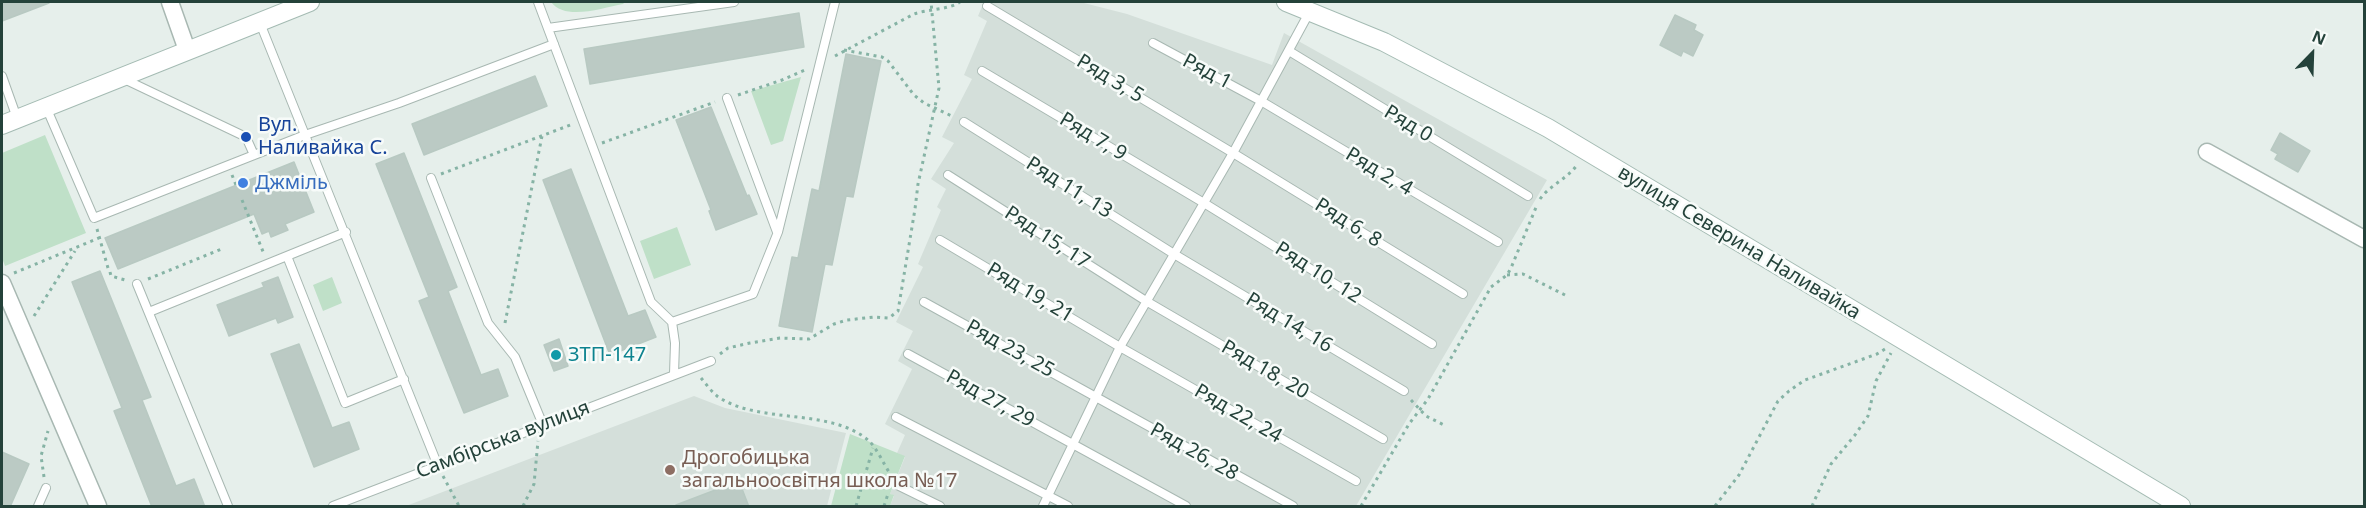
<!DOCTYPE html>
<meta charset="utf-8">
<style>
body{margin:0}
#map{position:relative;width:2366px;height:508px;overflow:hidden;background:#e6efeb;font-family:"Noto Sans",sans-serif}
canvas{display:block}
.frame{position:absolute;inset:0;border:3px solid #24423a;pointer-events:none}
.north{position:absolute;left:2282px;top:24px;width:60px;height:60px;-webkit-text-stroke:4px #f7fbf9;paint-order:stroke;rotate:23deg;font-size:16px;font-weight:700;line-height:24px;text-align:center;color:#24423a}
.north::after{content:'';display:block;margin:auto;width:21px;height:27px;background:#24423a;clip-path:polygon(50% 0,100% 100%,50% 72%,0 100%)}
</style>
<div id="map">
<canvas width="2366" height="508"></canvas>
<div class="frame"></div>
<div class="north">N</div>
</div>
<script>
const ctx = document.querySelector('canvas').getContext('2d');
ctx.lineJoin = 'round';
function paint(path, color) { ctx.fillStyle = color; ctx.fill(path, 'evenodd'); }
function trace(path, color, width, dash) { ctx.strokeStyle = color; ctx.lineWidth = width; ctx.lineCap = dash ? 'butt' : 'round'; ctx.setLineDash(dash || []); ctx.stroke(path); }
function drawText(font, color, halo, rows, align = 'center') {
  ctx.font = font + ' "Noto Sans",sans-serif'; ctx.lineWidth = 5; ctx.setLineDash([]); ctx.textBaseline = 'middle'; ctx.strokeStyle = halo; ctx.fillStyle = color; for (const [text, x, y, turn = 0] of rows) {
    ctx.save(); ctx.translate(x, y); ctx.rotate((+turn || 0) * Math.PI / 180); ctx.textAlign = isNaN(turn) ? turn : align; if (halo) ctx.strokeText(text, 0, 0); ctx.fillText(text, 0, 0); ctx.restore();
  }
}
paint(new Path2D(`
 M984,2H1080L1127,14L1272,65L1284,33L1547,180L1356,506H890L894,496L890,494L905,457L897,453L905,435L885,424L912,369L898,361L913,331L896,322L923,267L918,264L941,210L937,207L946,189L931,179L954,143L942,137L972,79L964,75L987,21L978,16Z
 M694,396L725,408L846,433L827,506H406Z`), '#d4dfda');
paint(new Path2D(`
 M551,2H625L623,4C602,8 565,21 551,2Z
 M801,77L783,141L771,145L751,91Z
 M45,135L86,233L5,266L2,258V153Z
 M677,227L691,265L654,279L640,241Z
 M332,277L342,303L323,311L313,285Z
 M850,434L905,456L890,494L894,495L890,506H831Z`), '#bfe0c8');
const building = new Path2D(`
 M2,2H48L49,3L2,21Z
 M799,13L804,47L590,84L584,49Z
 M1675,15L1696,25L1694,30L1703,35L1693,56L1683,51L1681,56L1660,45Z
 M846,54L881,61L853,197L846,196L832,265L825,264L812,332L779,326L792,257L798,258L812,189L819,191Z
 M535,76L547,106L424,155L412,124Z
 M711,107L747,196L749,195L757,214L716,230L709,211L711,210L676,120Z
 M2280,133L2310,151L2298,172L2275,159L2278,154L2271,150Z
 M404,153L457,287L448,291L481,375L498,369L508,396L464,413L419,301L429,297L376,164Z
 M294,162L314,212L285,224L288,230L271,237L269,231L262,234L254,214L118,269L105,238Z
 M571,169L628,316L645,310L656,337L610,355L543,180Z
 M100,271L151,397L142,400L176,486L194,479L205,507H152L114,411L122,408L72,282Z
 M278,277L293,317L278,323L276,318L229,336L217,305L264,287L262,283Z
 M559,339L568,366L554,371L544,345Z
 M299,344L332,428L349,422L359,449L314,467L271,354Z
 M2,452L29,464L10,507H2Z
 M739,481L749,507H676V505Z`);
paint(building, '#bbcac4');
trace(building, '#b8c9c2', 1.5);
const lane = new Path2D(`
 M538,2L651,302L672,322L675,343L674,374
 M987,6L1233,153L1463,294
 M260,23L438,466
 M548,28L734,2
 M1153,43L1261,101L1498,242
 M1289,51L1528,196
 M982,71L1204,203L1432,344
 M2,76L17,118
 M124,79L246,137L254,155
 M727,98L777,232
 M46,107L94,218L305,135L399,103L554,44
 M964,122L1174,254L1404,391
 M948,175L1146,301L1383,439
 M431,178L488,323L515,357L543,425
 M940,240L1120,347L1356,481
 M287,256L345,403L404,379
 M137,284L228,506
 M924,302L1293,506
 M149,312L346,232
 M672,322L753,294L778,232L835,2
 M908,354L1186,506
 M896,417L1068,506
 M897,485L940,506
 M38,506L46,488
 M333,506L711,361
 M1043,506L1120,347L1233,153L1310,11`);
const street = new Path2D(`
 M170,2L187,50
 M2207,152L2364,239
 M2,283L98,506`);
const secondary = new Path2D(`
 M1286,2L1384,42L1548,128L2181,506
 M2,125L310,2`);
trace(lane, '#a8b8b2', 10);
trace(street, '#a8b8b2', 19);
trace(secondary, '#a4bbb3', 20);
trace(new Path2D(`
 M844,50L882,57L888,61L914,95L924,103L954,117
 M835,56L914,14C928,9 948,10 960,2
 M738,95L782,80L805,70
 M602,143L715,102
 M441,174L573,124
 M232,175L236,185
 M1540,199C1550,185 1567,179 1577,165
 M242,200L264,254
 M97,229L108,268
 M110,272L111,276L125,280
 M14,273L99,238
 M1507,275L1523,274L1567,296
 M148,279L224,248
 M34,316L75,251
 M505,323L542,136
 M720,354L728,348L750,343L780,338L809,339L834,324L847,320L874,317L889,318L898,311L915,209L918,184L939,88L931,2
 M701,378C706,384 711,391 717,396C758,425 828,407 868,440C877,448 884,465 891,475
 M1411,400L1426,416L1444,425
 M443,476L459,506
 M44,477L41,456L48,431
 M523,506L534,484L538,441
 M856,506L873,448
 M884,506L888,494
 M1361,506L1409,424L1428,399L1491,287L1507,275L1511,268L1537,205
 M1715,506L1739,475L1778,401L1789,391L1805,380L1877,354L1885,349
 M1812,506L1831,464L1855,435L1868,416L1876,381L1891,353`), '#86b3a5', 3, [3, 4.5]);
trace(lane, '#fff', 8);
trace(street, '#fff', 16);
trace(secondary, '#fff', 18);
for (const [x, y, r, color] of [
 [246,137,6,"#1a4fb4"],
 [243,183,6,"#3f7fe0"],
 [556,355,6,"#0f9aa8"],
 [670,470,6,"#8d6e63"]
]) { const dot = new Path2D(); dot.arc(x, y, r, 0, 2 * Math.PI); ctx.fillStyle = color; ctx.fill(dot); trace(dot, '#f7fbf9', 2); }
drawText('20px', '#24423a', '#f7fbf9', [
 ["Ряд 1",1207,72,28],
 ["Ряд 3, 5",1110,79,31],
 ["Ряд 0",1408,124,31],
 ["Ряд 7, 9",1093,137,31],
 ["Ряд 2, 4",1379,172,31],
 ["Ряд 11, 13",1069,188,32],
 ["Ряд 6, 8",1348,223,32],
 ["Ряд 15, 17",1047,238,33],
 ["вулиця Северина Наливайка",1739,243,31],
 ["Ряд 10, 12",1318,273,32],
 ["Ряд 19, 21",1030,293,31],
 ["Ряд 14, 16",1289,323,31],
 ["Ряд 23, 25",1010,349,29],
 ["Ряд 18, 20",1265,370,30],
 ["Ряд 27, 29",990,399,29],
 ["Ряд 22, 24",1238,414,30],
 ["Самбірська вулиця",503,440,-21],
 ["Ряд 26, 28",1194,452,29]
]);
drawText('20px', '#164399', '#f7fbf9', [
 ["Вул.",258,125],
 ["Наливайка С.",258,148]
], 'left');
drawText('20px', '#366cbe', '#f7fbf9', [
 ["Джміль",255,183]
], 'left');
drawText('20px', '#0d838f', '#f7fbf9', [
 ["ЗТП-147",568,355]
], 'left');
drawText('20px', '#785e54', '#f7fbf9', [
 ["Дрогобицька",682,458],
 ["загальноосвітня школа №17",682,481]
], 'left');
</script>
